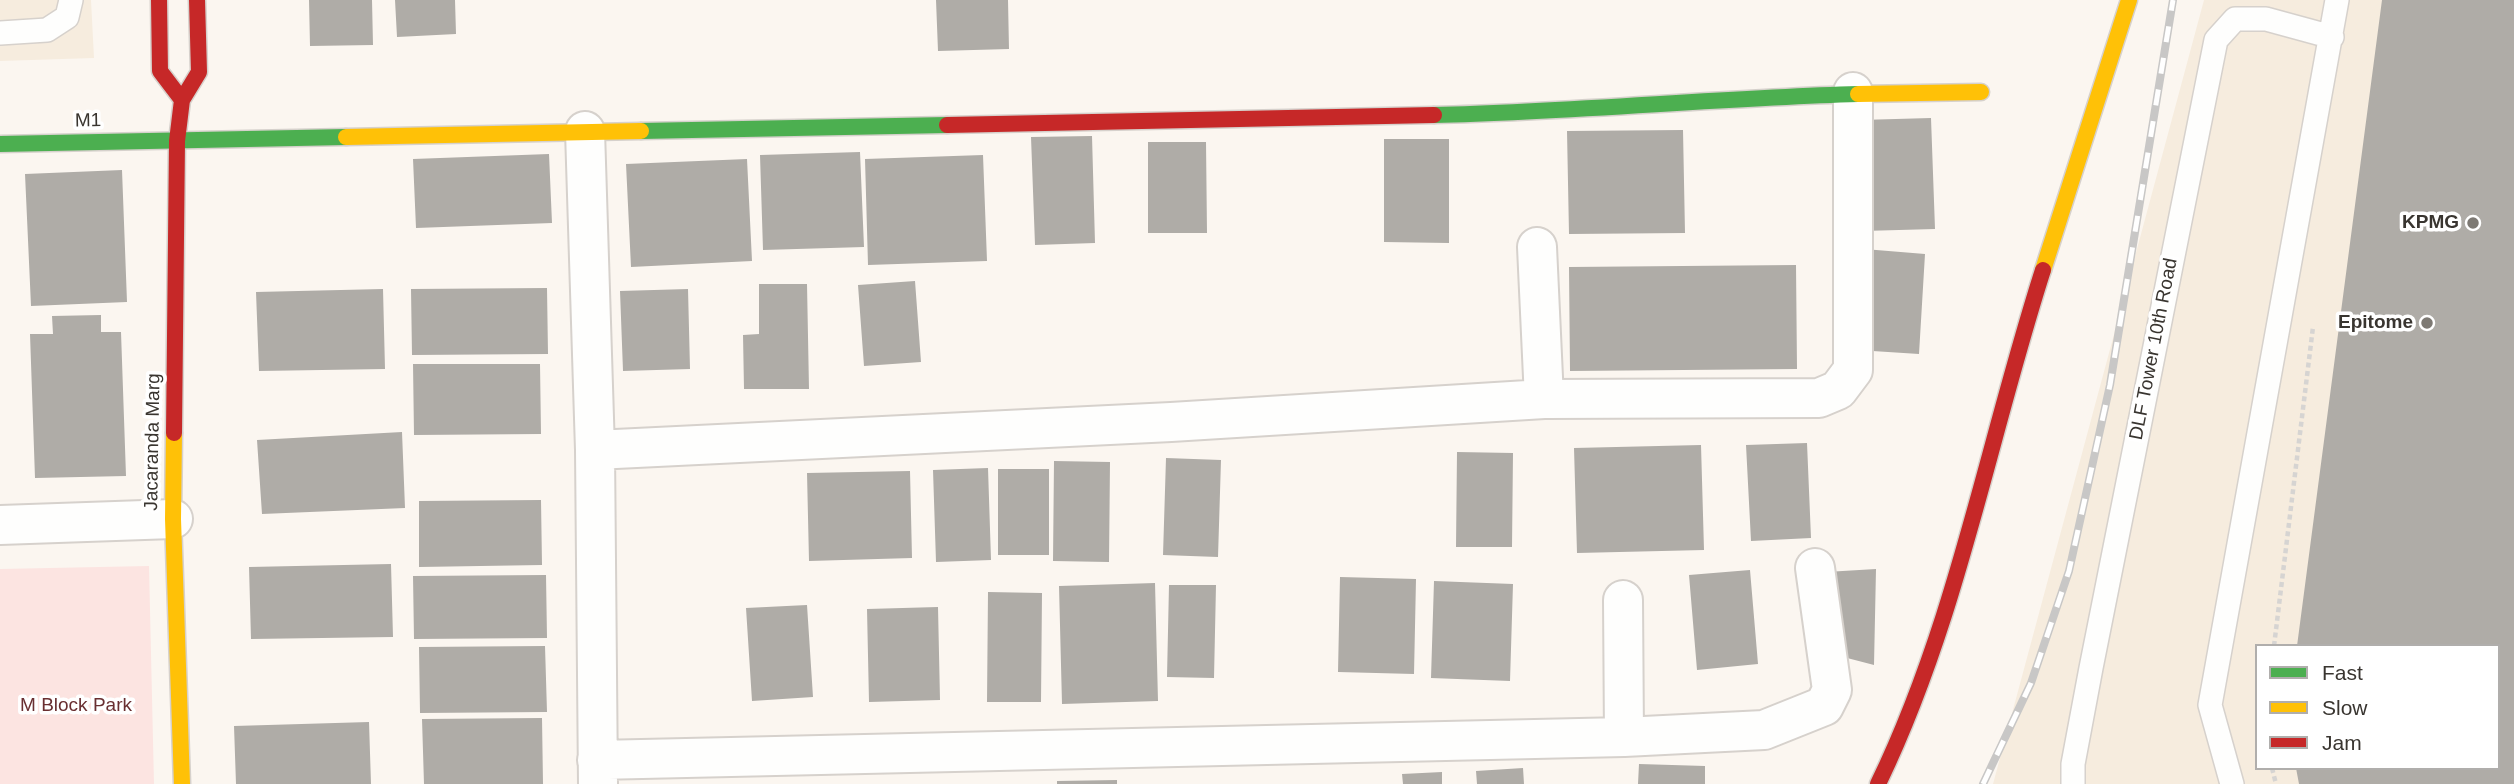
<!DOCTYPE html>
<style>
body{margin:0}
#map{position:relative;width:2514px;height:784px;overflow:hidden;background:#fbf6f0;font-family:Helvetica,sans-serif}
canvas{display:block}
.legend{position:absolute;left:2255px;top:644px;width:245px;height:126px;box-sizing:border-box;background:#fff;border:2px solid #b0aeac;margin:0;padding:9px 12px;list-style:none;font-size:21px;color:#393530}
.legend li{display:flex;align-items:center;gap:14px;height:35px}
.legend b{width:35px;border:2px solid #b0aeac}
</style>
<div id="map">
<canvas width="2514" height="784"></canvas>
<ul class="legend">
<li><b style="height:9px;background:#4caf50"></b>Fast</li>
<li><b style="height:9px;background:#ffc107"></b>Slow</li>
<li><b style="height:9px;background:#c62828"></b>Jam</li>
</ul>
</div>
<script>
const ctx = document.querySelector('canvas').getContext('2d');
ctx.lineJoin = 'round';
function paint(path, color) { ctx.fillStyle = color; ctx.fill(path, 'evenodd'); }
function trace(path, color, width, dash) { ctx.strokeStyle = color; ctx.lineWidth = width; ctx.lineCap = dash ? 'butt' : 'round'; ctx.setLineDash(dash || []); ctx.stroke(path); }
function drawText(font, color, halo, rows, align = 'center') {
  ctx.font = font + ' Helvetica,sans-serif'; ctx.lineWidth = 7; ctx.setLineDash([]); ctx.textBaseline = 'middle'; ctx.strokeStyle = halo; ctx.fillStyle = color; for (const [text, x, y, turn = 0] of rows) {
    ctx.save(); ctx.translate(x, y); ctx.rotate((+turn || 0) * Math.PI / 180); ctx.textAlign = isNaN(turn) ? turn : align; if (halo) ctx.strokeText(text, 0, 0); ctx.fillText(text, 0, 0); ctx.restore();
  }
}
paint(new Path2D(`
 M0,0H91L94,58L0,61Z
 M2204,0H2514V784H1993ZM2257,646H2498V768H2257Z`), '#f6ecde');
paint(new Path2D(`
 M149,566L154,784H0V569Z`), '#fce4e1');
paint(new Path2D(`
 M309,0H372L373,45L310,46Z
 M395,0H455L456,34L397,37Z
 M936,0H1008L1009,49L938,51Z
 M2382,0H2514V784H2299L2296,768H2498V646H2297Z
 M1931,118L1935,229L1863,231L1860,120Z
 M1683,130L1685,233L1569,234L1567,131Z
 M1092,136L1095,243L1035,245L1031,137Z
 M1384,139H1449V243L1384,242Z
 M1148,142H1206L1207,233H1148Z
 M860,152L864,247L763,250L760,155Z
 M549,154L552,223L416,228L413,159Z
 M983,155L987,261L868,265L865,159Z
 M747,159L752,261L631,267L626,164Z
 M122,170L127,302L31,306L25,174Z
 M1864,249L1925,254L1919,354L1857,350Z
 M1796,265L1797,369L1570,371L1569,267Z
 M915,281L921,362L864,366L858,285Z
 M759,284H807L809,389H744L743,335L759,334Z
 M547,288L548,354L412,355L411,289Z
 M383,289L385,369L259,371L256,292Z
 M688,289L690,369L623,371L620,291Z
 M101,315V332H121L126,476L35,478L30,334H53L52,316Z
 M413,364H540L541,434L414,435Z
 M402,432L405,508L262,514L257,440Z
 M1807,443L1811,538L1751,541L1746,445Z
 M1701,445L1704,550L1577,553L1574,448Z
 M1457,452L1513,453L1512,547H1456Z
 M1166,458L1221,460L1218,557L1163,555Z
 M1054,461L1110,462L1109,562L1053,561Z
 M988,468L991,560L936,562L933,470Z
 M998,469H1049V555H998Z
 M910,471L912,558L809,561L807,473Z
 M541,500L542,565L419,567V501Z
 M391,564L393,637L251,639L249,567Z
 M1876,569L1874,665L1828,653L1826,572Z
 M1750,570L1758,664L1697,670L1689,575Z
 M546,575L547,638L414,639L413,576Z
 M1340,577L1416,579L1414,674L1338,672Z
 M1434,581L1513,584L1510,681L1431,678Z
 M1155,583L1158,701L1062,704L1059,586Z
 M1169,585H1216L1214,678L1167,677Z
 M988,592L1042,593L1041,702H987Z
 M807,605L813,697L752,701L746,608Z
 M938,607L940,700L869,702L867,609Z
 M545,646L547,712L420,713L419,647Z
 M542,718L543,784H424L422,719Z
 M369,722L371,784H236L234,726Z
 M1639,764L1705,766V784H1638Z
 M1523,768L1524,784H1477L1476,771Z
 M1442,772V784H1403L1402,774Z
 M1117,780V784H1057V781Z`), '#afaca7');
const lane = new Path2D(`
 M0,33L47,30L67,17L71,0
 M2073,784V764L2091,668L2216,40L2235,19H2266L2332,37
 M2232,784L2210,705L2337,0`);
const street = new Path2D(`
 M585,131L595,450L598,784
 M1537,247L1544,399
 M595,450L1171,422L1544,399L1819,398L1838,390L1853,370V92
 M0,525L173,519
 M1623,600L1624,737
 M597,760L1624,737L1764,730L1824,706L1832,690L1815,568`);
const fast = new Path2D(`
 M1434,115C1576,112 1716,98 1858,94
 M641,131L947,125
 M0,144L346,137`);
const slow = new Path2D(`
 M1858,94L1981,92
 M346,137L641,131
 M2043,270L2129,0
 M174,433L173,519L182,784`);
const jam = new Path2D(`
 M159,0L160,71L182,100
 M947,125L1434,115
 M174,433L177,141L182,100L199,72L197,0
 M1878,784C1957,621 1988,441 2043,270`);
trace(lane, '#d6d1cc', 26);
trace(street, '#d6d1cc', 42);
trace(fast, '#d6d1cc', 19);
trace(slow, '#d6d1cc', 19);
trace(jam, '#d6d1cc', 19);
trace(new Path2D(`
 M2274,646L2313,327
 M2272,768L2276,784`), '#d6d4d2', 4.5, [5, 3.5]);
trace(lane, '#fefefd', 23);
trace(street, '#fefefd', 38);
trace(fast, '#4caf50', 16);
trace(slow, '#ffc107', 16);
trace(jam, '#c62828', 16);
const rail = new Path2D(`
 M1983,784L2031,683L2069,571L2110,385L2173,0`);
trace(rail, '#c8c7c6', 8);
trace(rail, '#fff', 5, [16]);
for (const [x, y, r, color] of [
 [2473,223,7,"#7d7973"],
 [2427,323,7,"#7d7973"]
]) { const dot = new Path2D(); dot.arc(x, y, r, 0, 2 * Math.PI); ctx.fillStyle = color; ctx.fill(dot); trace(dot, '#fff', 2.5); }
drawText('19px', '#393530', '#fff', [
 ["M1",88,121,-1],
 ["DLF Tower 10th Road",2154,349,-79],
 ["Jacaranda Marg",153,442,-89]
]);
drawText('bold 19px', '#393530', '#fff', [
 ["KPMG",2459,223],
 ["Epitome",2413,323]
], 'right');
drawText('19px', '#692f31', '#fff', [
 ["M Block Park",76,706]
]);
</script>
